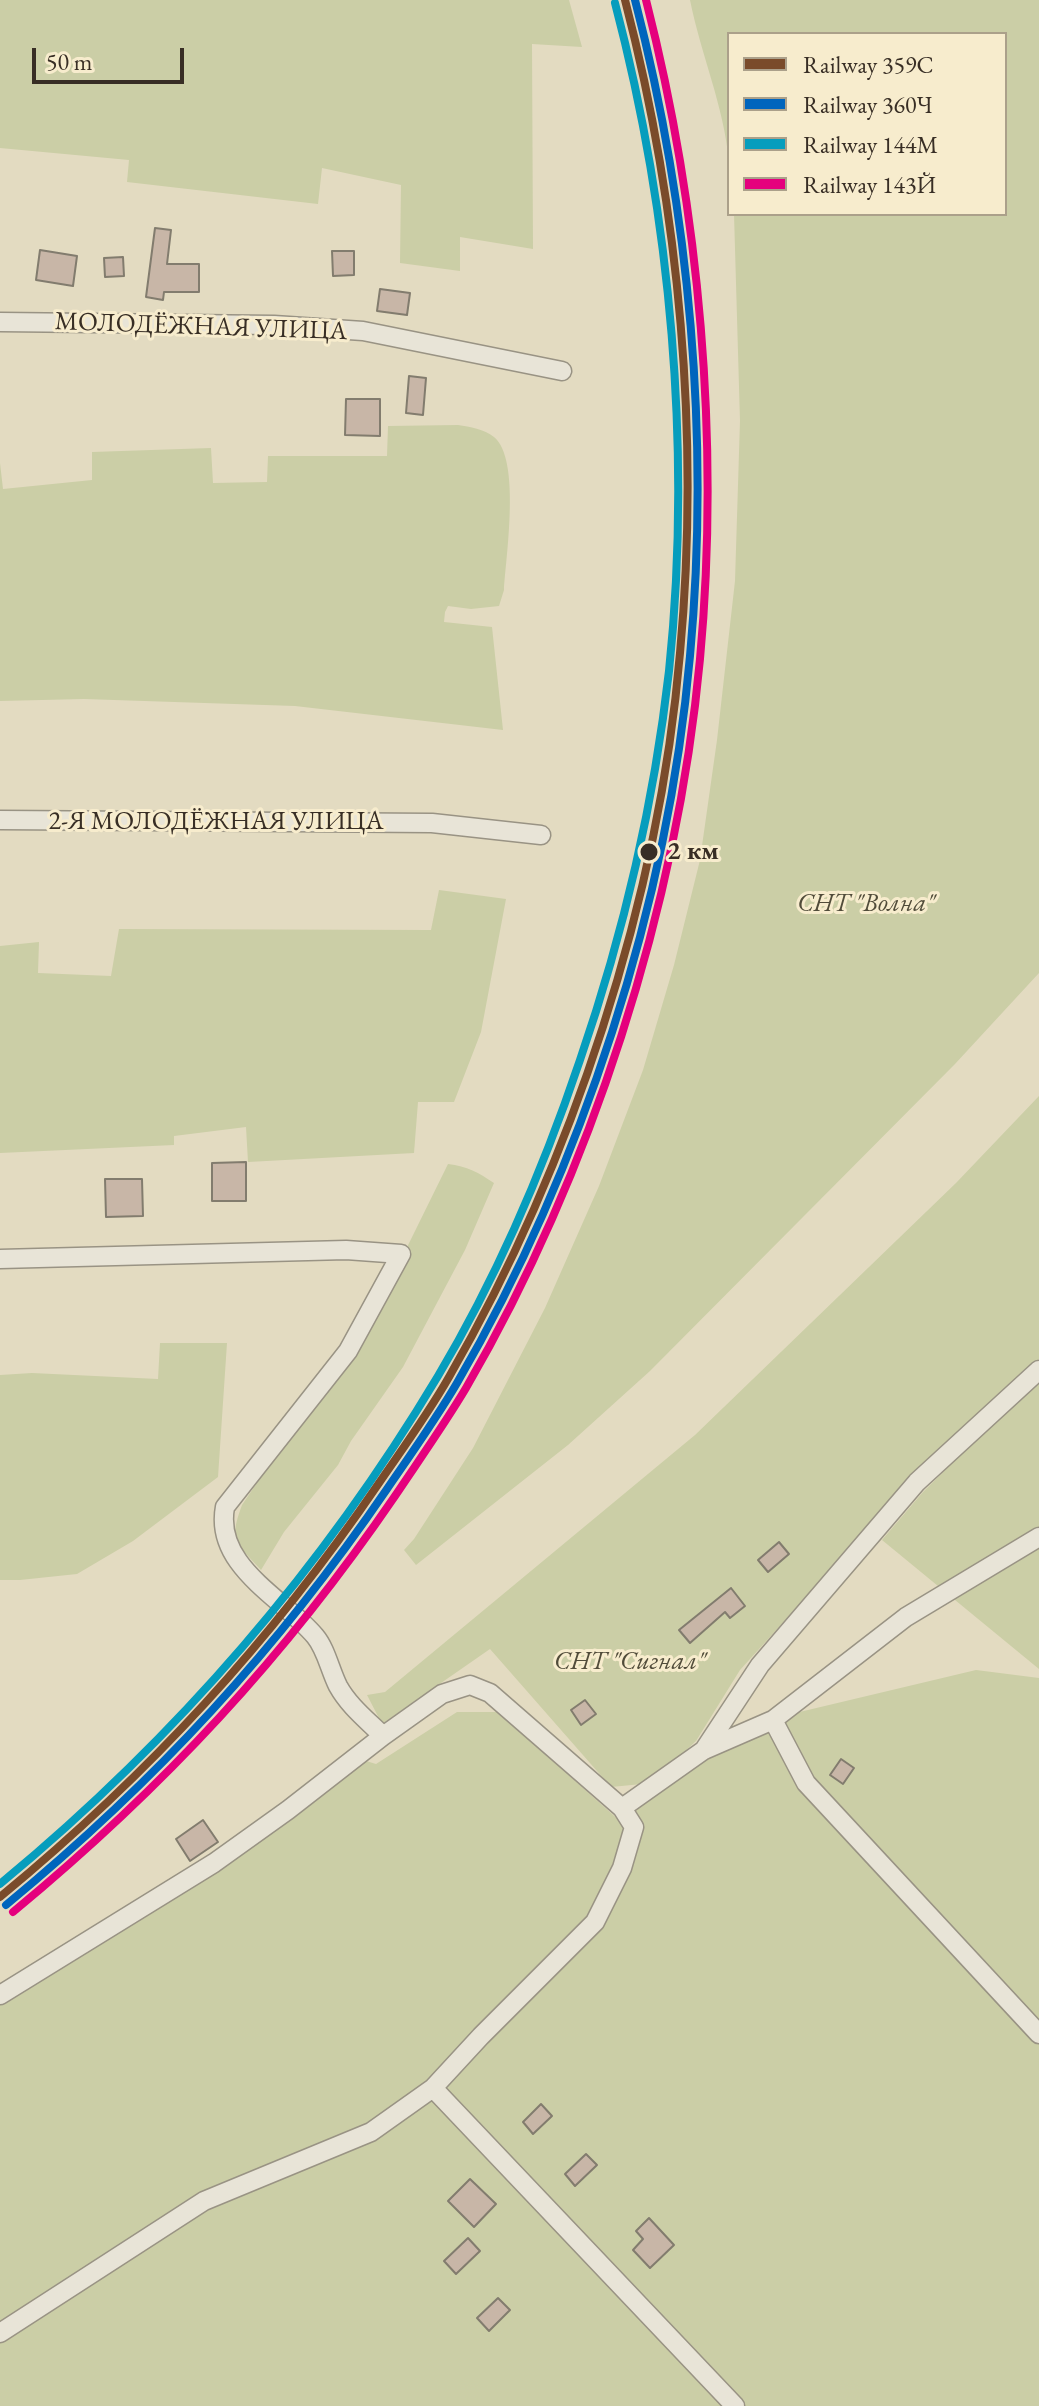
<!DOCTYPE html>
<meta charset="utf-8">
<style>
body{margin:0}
#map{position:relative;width:1039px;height:2406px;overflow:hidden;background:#e3dbc1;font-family:"EB Garamond",serif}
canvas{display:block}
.legend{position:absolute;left:727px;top:32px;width:280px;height:184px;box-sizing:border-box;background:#f7eccd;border:2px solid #aba08a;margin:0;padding:10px 14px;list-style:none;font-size:24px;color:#382e25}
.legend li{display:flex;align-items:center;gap:16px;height:40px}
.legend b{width:40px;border:2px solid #aba08a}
.scale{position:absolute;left:32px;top:48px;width:152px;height:36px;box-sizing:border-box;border:4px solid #382e25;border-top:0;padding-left:10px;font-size:24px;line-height:28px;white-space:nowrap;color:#382e25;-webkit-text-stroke:6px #f7eccd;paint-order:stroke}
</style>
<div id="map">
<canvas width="1039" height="2406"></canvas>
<ul class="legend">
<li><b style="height:10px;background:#7a4b2a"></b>Railway 359С</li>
<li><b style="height:10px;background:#0065bd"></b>Railway 360Ч</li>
<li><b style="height:10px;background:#069dbd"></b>Railway 144М</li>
<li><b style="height:10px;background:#e5007d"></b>Railway 143Й</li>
</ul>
<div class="scale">50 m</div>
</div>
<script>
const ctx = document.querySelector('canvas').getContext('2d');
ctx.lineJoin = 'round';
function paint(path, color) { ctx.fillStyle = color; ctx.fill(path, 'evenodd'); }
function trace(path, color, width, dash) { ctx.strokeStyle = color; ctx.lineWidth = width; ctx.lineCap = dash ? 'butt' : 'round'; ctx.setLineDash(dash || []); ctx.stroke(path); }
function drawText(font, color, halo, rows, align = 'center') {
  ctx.font = font + ' "EB Garamond",serif'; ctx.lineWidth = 6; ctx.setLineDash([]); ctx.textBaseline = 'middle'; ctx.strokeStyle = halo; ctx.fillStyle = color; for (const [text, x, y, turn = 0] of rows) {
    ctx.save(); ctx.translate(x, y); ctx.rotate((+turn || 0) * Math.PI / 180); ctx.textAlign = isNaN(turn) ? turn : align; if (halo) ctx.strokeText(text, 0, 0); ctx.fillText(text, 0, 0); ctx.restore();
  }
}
paint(new Path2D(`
 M0,0H569L582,47L532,44L533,249L460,237V271L400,263L401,185L322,168L318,204L127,182L129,160L0,148Z
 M690,0H1039V973L955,1064L650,1371L568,1445L416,1565L404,1550L414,1539L473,1448L545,1308L599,1186L643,1070L674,965L700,860L717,740L735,581L740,421L734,214H1005V34H729V162C724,106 701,55 690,0Z
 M458,425C470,427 484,429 494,437C521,459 506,556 504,590L499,606L471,609L448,606L445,612L444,622L492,627L503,730L295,706L84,699L0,701V463L3,489L92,480V452L211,448L213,483L267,482L268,456H387L388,426Z
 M439,890L506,899L481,1032L454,1102H418L414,1153L248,1162L246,1127L174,1136V1145L0,1153V946L39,942L38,973L111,976L119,929L431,930Z
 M1039,1096V1359L937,1453L740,1670L696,1741L681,1755L642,1784L611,1787L490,1649L382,1724L367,1695L385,1692L695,1435L956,1183Z
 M448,1164C467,1166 479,1173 494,1183L465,1250L403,1367L351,1441L338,1465L284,1532L261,1570C236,1542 228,1543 242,1505L384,1294Z
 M160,1343H227L218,1477L133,1541L77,1574L20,1580H0V1375L32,1373L158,1379Z
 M1039,1377V1669L882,1540L923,1492Z
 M976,1670L1039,1678V2406H0V2003L363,1760L376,1764L457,1712H498L621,1822L701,1760L787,1715Z`), '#cbcea6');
const building = new Path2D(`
 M155,228L171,230L167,264H199V292H164L163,300L146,297Z
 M40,250L77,256L73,286L36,280Z
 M332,251H354V275L333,276Z
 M123,257L124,276L105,277L104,258Z
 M380,289L410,293L407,315L377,311Z
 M409,376L426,378L423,415L406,413Z
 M346,399H380V436L345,435Z
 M246,1162V1201H212V1163Z
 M105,1179H142L143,1216L106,1217Z
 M779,1542L789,1554L768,1572L758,1560Z
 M731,1588L745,1606L730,1618L725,1612L690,1643L679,1630Z
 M585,1700L596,1714L581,1725L571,1710Z
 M841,1759L854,1768L843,1784L830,1775Z
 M203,1820L218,1842L190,1861L176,1839Z
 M541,2104L552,2116L533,2134L523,2122Z
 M586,2154L597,2165L575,2186L565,2174Z
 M470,2179L496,2204L474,2227L448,2201Z
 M649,2218L674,2245L650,2268L633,2250L643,2239L636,2231Z
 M468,2238L480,2251L456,2274L444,2261Z
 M498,2298L510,2310L489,2331L477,2318Z`);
paint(building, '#c8b6a7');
trace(building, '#827c6e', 2);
const minor = new Path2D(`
 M0,322L274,325L363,331L562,371
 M0,820L432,823L541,835
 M0,1259L346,1250L401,1254L348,1351L225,1507C214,1566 282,1597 315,1636C326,1649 330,1670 338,1686C349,1706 367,1720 383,1736L442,1694L470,1685L490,1693L622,1808L634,1827L622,1868L595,1922L481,2036L433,2088L371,2132L204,2201L0,2333
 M773,1720L806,1783L1039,2034
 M704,1750L760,1665L917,1482L1039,1370
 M622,1808L704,1750L773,1720L906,1617L1039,1537
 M0,1995L214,1863L288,1810L383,1736
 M433,2088L735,2406`);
trace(minor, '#999384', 21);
trace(minor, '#e8e4d7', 18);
trace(new Path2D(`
 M0,1897C149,1774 270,1643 379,1483C403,1448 428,1414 449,1377C572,1164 659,899 680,653C700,436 680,211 625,0`), '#7a4b2a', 8);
trace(new Path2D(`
 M6,1905C156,1781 277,1650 387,1489C411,1454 436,1419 457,1383C582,1168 668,904 690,656C710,438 690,212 635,0`), '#0065bd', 8);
trace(new Path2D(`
 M0,1884C173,1741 322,1570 438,1376C497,1277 543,1170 580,1060C623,935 654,803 669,671C692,451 671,216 615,3`), '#069dbd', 8);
trace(new Path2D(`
 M13,1912C163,1788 285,1657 395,1496C419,1460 444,1425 466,1388C591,1173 677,908 700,659C720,442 700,211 646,0`), '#e5007d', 8);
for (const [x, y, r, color] of [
 [649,852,10,"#382e25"]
]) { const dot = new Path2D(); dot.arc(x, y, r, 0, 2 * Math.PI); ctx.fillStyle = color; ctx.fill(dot); trace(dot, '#f7eccd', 3); }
drawText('26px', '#382e25', '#f7eccd', [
 ["МОЛОДЁЖНАЯ УЛИЦА",201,327,2],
 ["2-Я МОЛОДЁЖНАЯ УЛИЦА",216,822]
]);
drawText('bold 26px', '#382e25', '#f7eccd', [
 ["2 км",667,852]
], 'left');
drawText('italic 26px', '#514c3a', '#f7eccd', [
 ["СНТ \"Волна\"",866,904],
 ["СНТ \"Сигнал\"",630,1662]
]);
</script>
